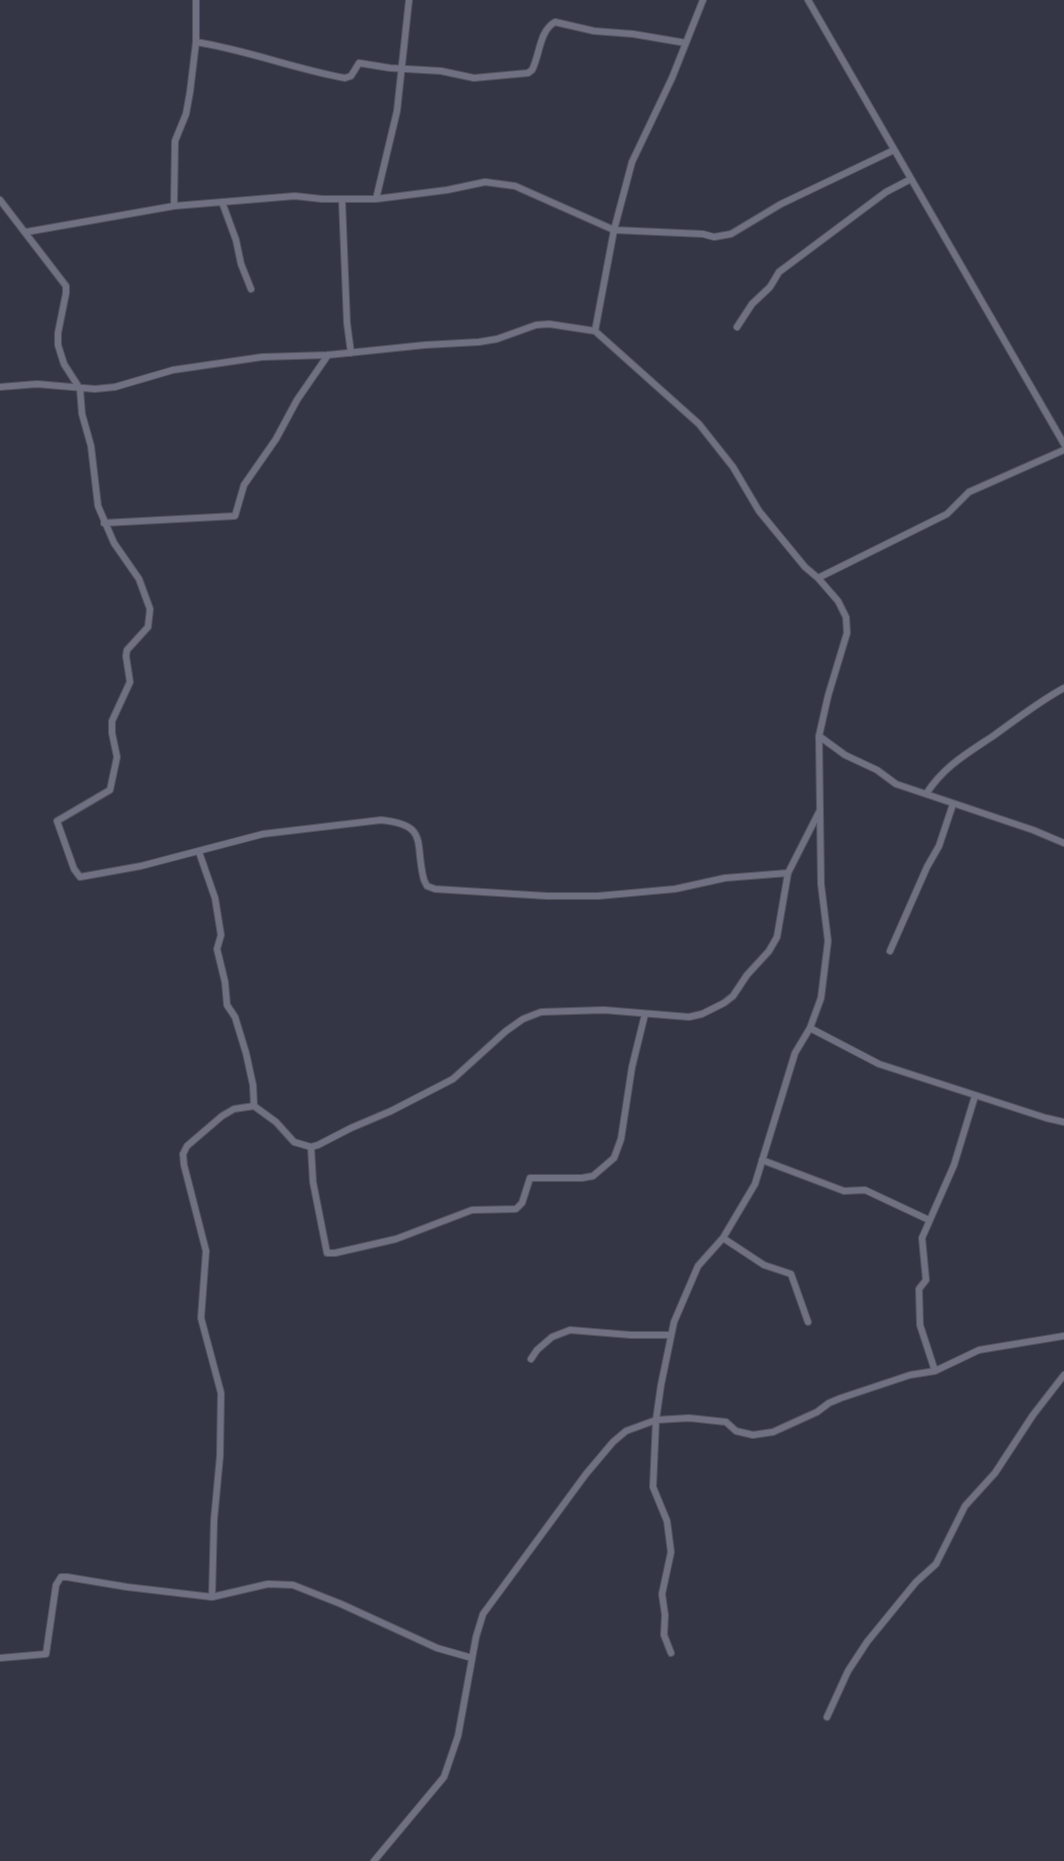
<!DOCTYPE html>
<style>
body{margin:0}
canvas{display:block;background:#353645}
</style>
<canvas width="1064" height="1861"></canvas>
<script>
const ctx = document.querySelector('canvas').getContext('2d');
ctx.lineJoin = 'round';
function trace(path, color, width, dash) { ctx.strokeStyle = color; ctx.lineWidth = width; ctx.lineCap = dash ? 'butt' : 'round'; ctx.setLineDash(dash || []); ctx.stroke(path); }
const street = new Path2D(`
 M808,0L1064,444
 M196,42C247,50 295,69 345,78L351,76L359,63L390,68L441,71L474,78L528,73L532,70C540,55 539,31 555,22L594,31L633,34L686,43
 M376,199L397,111L409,0
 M0,200L66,286V293L58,333V345L64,364L80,389L82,414L91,446L98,506L114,543L139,579L150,609L148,627L127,650L126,656L130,682L112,721V733L117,757L110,790L57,821L74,869L80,877L141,866L263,834L381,820C430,825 414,843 424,880L427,886L435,889L547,896H598L675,889L725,878L788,873
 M342,200L347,323L351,353
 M222,202L236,240L241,264L251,289
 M174,206L175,141L186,114L190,92L196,42V0
 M26,232L174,206L295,196L322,199H376L447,190L485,182L515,186L614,230L703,234L714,237L731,234L781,204L894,150
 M737,327L752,304L770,287L779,272L886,192L911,179
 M595,331L614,230L632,162L672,78L703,0
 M0,387L37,384L95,389L115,387L173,370L262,357L328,355L425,345L479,342L497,339L536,325L549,324L595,331L699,424L733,467L759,511L805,567L818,578L838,601L846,617L847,633L828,696L819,736L821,884L828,941L821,998L810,1028L795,1053L755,1184L723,1238L698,1266L674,1322L661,1385L656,1420L653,1487L667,1521L671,1552L662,1594L665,1615L664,1635L671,1653
 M104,523L235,516L244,485L276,439L297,400L328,355
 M818,578L947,514L969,492L1064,450
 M819,736L845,755L877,770L896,784L1033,830L1064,843
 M926,794C945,765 968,753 996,734C1018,718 1040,701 1064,688
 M199,852L215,898L221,935L217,949L225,982L227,1005L235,1017L246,1053L253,1085L254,1106
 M890,951L927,867L939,846L953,804
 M810,1028L879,1064L1046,1118L1064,1122
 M311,1147L313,1182L327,1253H335L396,1239L472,1210L516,1209L522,1203L530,1178H582L593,1176L614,1158L621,1139L632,1067L645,1014
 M762,1160L844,1191L865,1190L929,1220
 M723,1238L764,1265L791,1274L808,1322
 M531,1359L537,1350L552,1337L570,1330L631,1335H670
 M935,1371L920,1325L919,1289L926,1280L922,1238L954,1165L975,1096
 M212,1597L214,1520L220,1456L221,1393L201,1318L206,1251L184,1165L183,1154L187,1146L222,1116L234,1109L254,1106L276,1122L294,1142L311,1147L318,1145L351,1128L391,1111L453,1079L506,1031L523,1019L541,1012L604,1010L689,1017L702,1014L724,1003L733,996L747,975L769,951L777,937L788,873L819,812
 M0,1658L46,1654L56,1585L61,1577H67L127,1587L212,1597L268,1584L293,1585L341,1604L437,1648L472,1658
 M827,1717L848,1671L867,1642L916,1582L936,1564L965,1506L995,1473L1033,1415L1064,1375
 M374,1861L444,1777L458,1736L476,1637L483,1614L586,1474L613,1442L626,1431L656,1420L689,1418L726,1422L736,1431L753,1435L773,1432L817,1412L829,1403L841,1398L910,1375L935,1371L979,1350L1064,1336`);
trace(street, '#535360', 8);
trace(street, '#6f7081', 6);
</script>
